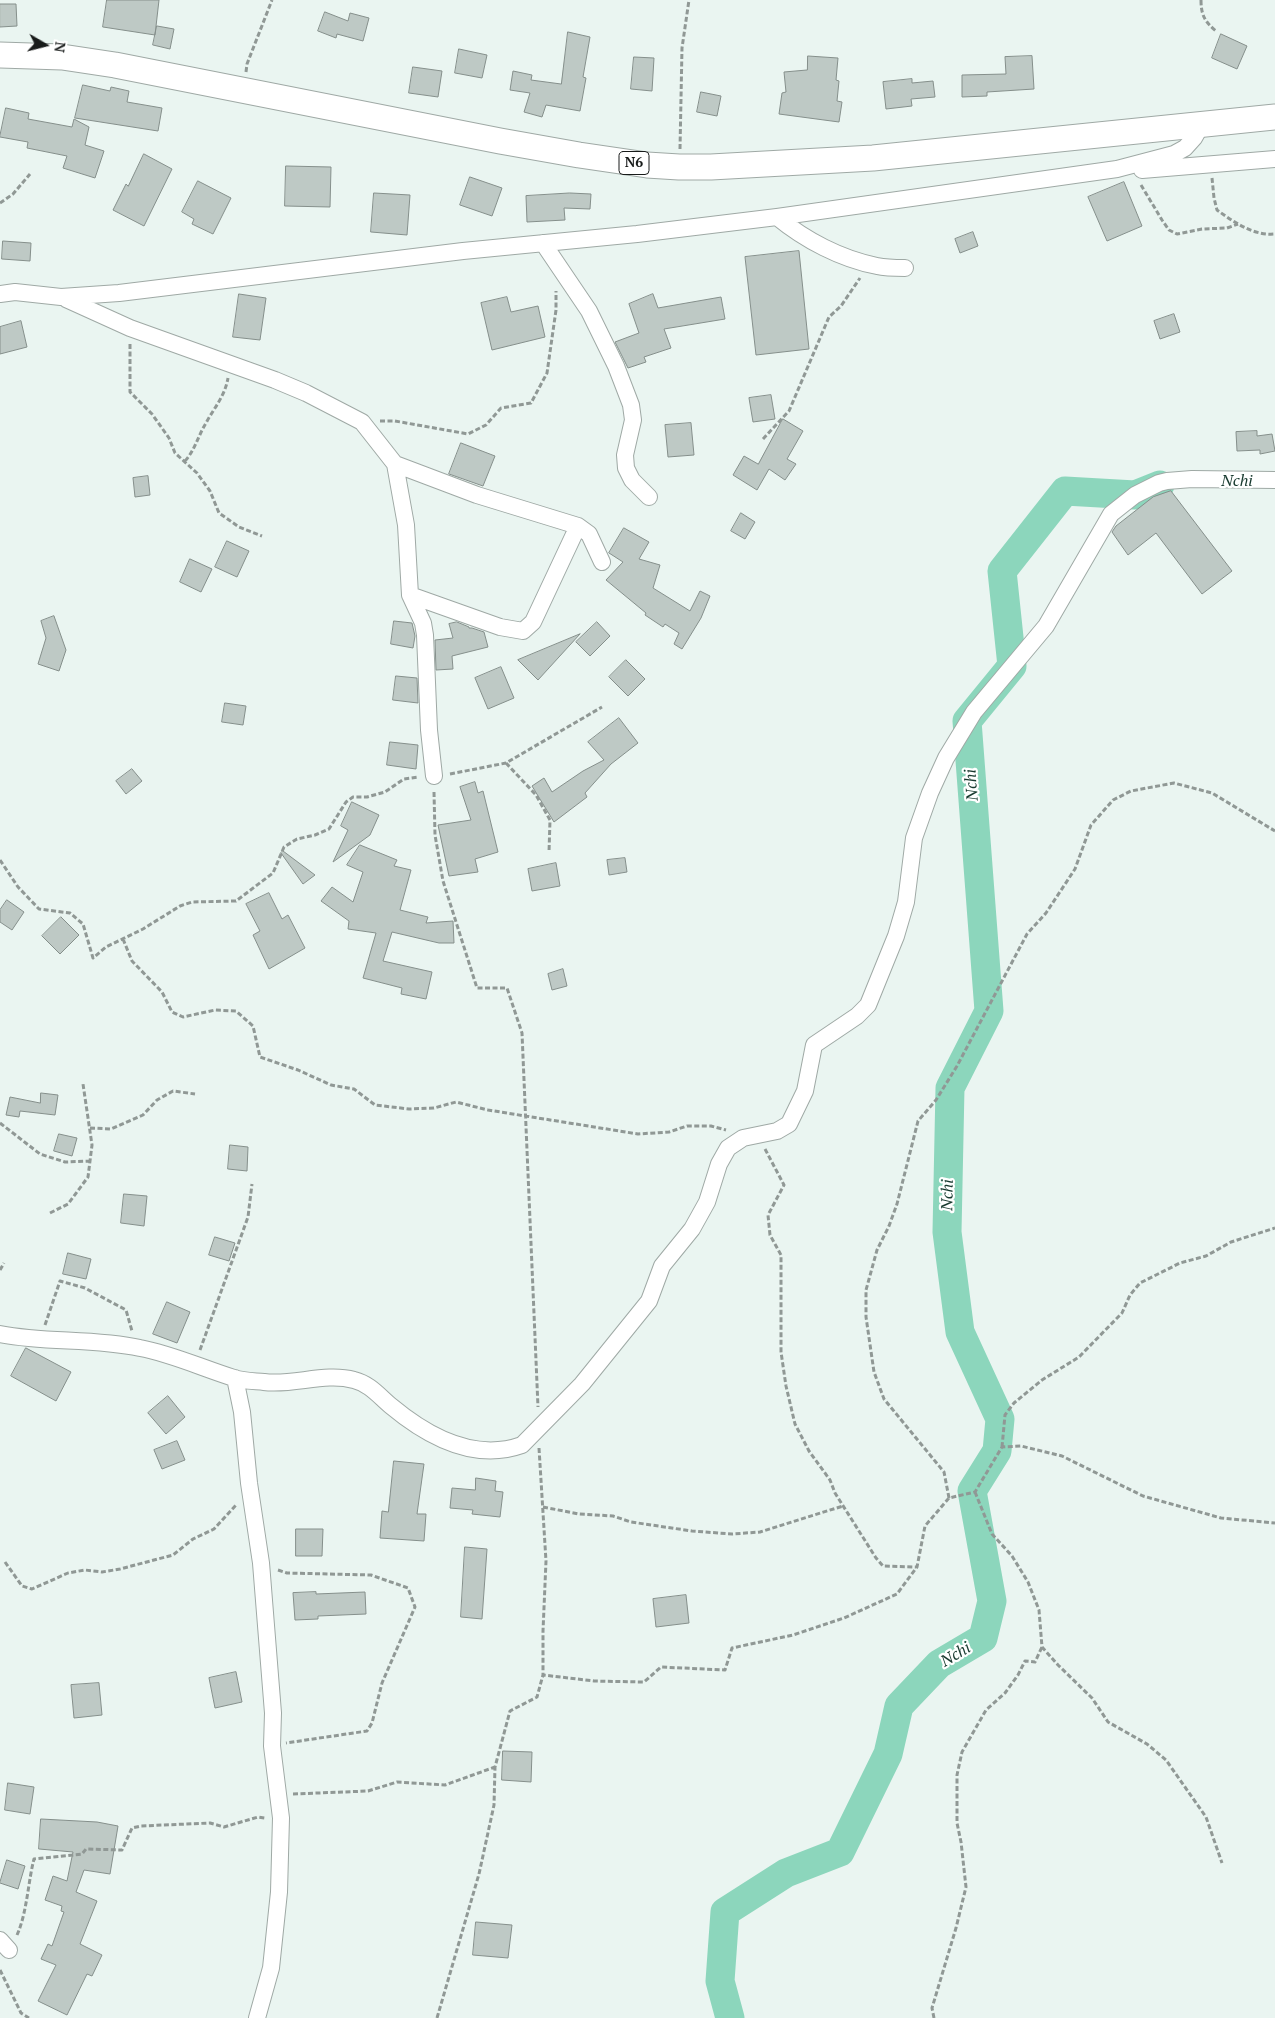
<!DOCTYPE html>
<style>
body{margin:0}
#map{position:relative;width:1275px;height:2018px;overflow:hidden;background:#eaf5f1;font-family:"PT Serif",serif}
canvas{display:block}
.north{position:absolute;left:20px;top:20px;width:50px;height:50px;-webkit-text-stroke:4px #fff;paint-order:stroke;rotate:98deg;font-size:14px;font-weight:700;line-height:20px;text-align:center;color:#181b1a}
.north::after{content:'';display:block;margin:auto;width:18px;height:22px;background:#181b1a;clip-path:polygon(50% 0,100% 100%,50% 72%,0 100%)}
</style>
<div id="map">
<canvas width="1275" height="2018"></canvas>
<div class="north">N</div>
</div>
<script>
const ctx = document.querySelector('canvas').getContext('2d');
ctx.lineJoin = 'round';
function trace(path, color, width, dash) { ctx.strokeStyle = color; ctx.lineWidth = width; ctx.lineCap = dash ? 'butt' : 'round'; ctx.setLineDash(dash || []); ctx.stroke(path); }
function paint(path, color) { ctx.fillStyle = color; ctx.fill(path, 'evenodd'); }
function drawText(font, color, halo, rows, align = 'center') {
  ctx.font = font + ' "PT Serif",serif'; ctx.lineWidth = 4.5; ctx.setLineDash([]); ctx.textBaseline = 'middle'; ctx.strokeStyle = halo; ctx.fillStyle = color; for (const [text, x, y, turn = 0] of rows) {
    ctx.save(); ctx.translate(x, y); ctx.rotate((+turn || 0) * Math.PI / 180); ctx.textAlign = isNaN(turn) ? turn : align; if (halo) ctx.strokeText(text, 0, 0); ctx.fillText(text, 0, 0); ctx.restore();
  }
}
trace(new Path2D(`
 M730,2018L720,1981L725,1912L786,1873L840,1852L888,1754L899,1706L939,1664L983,1638L992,1601L972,1491L997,1451L1000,1419L960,1332L947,1232L950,1088L989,1011L967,721L1012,666L1002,571L1065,491L1135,495L1160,485`), '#8cd6bc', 29);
const building = new Path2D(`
 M107,0H159L155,35L103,27Z
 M0,4H16L17,26L0,27Z
 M325,12L348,21L350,13L369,18L363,41L337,34L336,38L318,31Z
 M157,26L174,29L170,49L153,45Z
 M568,32L590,37L583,77L586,78L580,111L546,105L542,117L524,112L530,93L510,90L513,71L532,75L531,80L561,84Z
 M1221,34L1247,46L1237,69L1212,58Z
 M459,49L487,55L482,78L455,73Z
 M808,56L838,58L836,80L839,81L837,101L842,102L839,122L779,114L782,93L786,92L784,72L807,70Z
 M1032,56L1034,89L987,92V96L962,97V75L1006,74L1005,57Z
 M634,57L654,58L652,91L631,89Z
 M413,67L442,71L438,97L409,93Z
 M912,79V83L933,81L935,97L911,99L912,106L886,109L883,82Z
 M83,85L110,91L111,87L129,91L127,102L162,108L158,131L75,118Z
 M701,92L721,96L717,116L697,112Z
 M6,108L29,113L28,119L72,127L74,119L89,127L85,145L104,151L95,178L63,168L67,156L27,148L28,142L0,137Z
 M144,154L172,169L144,226L113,210L126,184L128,186Z
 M286,166L331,167L330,207L285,206Z
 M470,177L502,188L492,216L460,205Z
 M198,181L231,198L213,234L192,224L194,219L182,212Z
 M1124,182L1142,226L1107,241L1088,197Z
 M374,193L410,195L407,235L371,232Z
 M570,193L591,194L590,209L564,208L565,220L527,222L526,196Z
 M973,232L978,246L960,253L955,239Z
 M3,241L31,243L30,261L2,259Z
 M799,251L809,349L756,355L745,257Z
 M239,294L266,298L260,340L233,337Z
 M653,294L658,308L721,297L725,319L664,329L671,348L644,357L646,362L628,368L615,342L639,333L629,304Z
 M507,297L511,312L538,306L545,337L492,350L481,303Z
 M1174,314L1180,332L1160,339L1154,321Z
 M21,321L27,347L0,354V327Z
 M771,395L775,419L753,422L749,398Z
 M783,419L803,431L787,459L796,464L785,480L769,469L757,490L733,475L744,456L758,464Z
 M691,423L694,455L668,457L665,425Z
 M1257,431V436L1272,434L1275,451L1260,454V450L1237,451L1236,432Z
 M461,443L495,456L483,486L449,474Z
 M148,476L150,495L135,497L133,478Z
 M1171,491L1232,571L1202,594L1156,533L1128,555L1112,532L1116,526L1153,497Z
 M741,513L755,522L745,539L731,531Z
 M624,528L649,542L639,559L660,565L653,588L690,611L700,591L710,596L701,618L682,649L674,644L679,633L665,624L663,627L645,615L646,613L606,580L623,562L609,553Z
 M227,541L249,551L237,577L215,567Z
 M190,559L212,569L201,592L180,582Z
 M54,616L66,650L59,671L38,664L46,638L41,621Z
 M394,621L412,623L415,636L413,648L391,644Z
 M457,622L469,627V628H472L484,632L488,647L452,656L453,669L436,670L435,640L453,638L449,624Z
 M597,622L610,636L590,656L576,642Z
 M580,634L538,680L518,660Z
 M626,660L645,679L628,696L609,677Z
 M501,667L514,698L488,709L475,678Z
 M396,676L417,678L418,703L393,700Z
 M225,703L246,706L243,725L222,722Z
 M619,718L638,743L611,764L585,793L587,797L554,822L532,786L544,778L552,792L583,771L604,760L588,742Z
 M390,742L418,745L416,769L387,765Z
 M132,769L142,781L126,794L116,781Z
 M475,782L478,793L483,791L498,852L475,859L478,872L449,876L438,825L471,820L460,787Z
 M352,802L379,815L370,835L333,862L348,830L341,826Z
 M360,845L397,860L394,866L411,870L400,910L428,917L426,923L453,921L454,943H439L392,932L383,961L432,972L426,999L401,994L402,988L363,978L376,933L348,929L349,921L321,901L332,887L353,902L363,872L347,865Z
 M283,851L315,875L303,884L281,853Z
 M625,858L627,872L609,875L607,860Z
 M556,863L560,886L532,891L528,869Z
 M269,893L282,919L288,915L305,948L269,969L253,935L260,931L246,904Z
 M7,900L24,912L12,930L0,922V910Z
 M61,917L79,935L60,954L42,936Z
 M563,969L567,986L552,990L548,974Z
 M41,1093L58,1095L55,1115L20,1111L19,1117L6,1115L10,1097L40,1103Z
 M59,1134L77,1138L72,1156L54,1151Z
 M230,1145L248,1147L247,1171L228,1169Z
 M124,1194L147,1196L144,1226L121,1223Z
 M215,1237L235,1243L229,1261L209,1255Z
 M68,1253L91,1259L86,1279L63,1274Z
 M167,1302L190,1312L177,1343L153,1334Z
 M26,1348L71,1372L56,1401L11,1376Z
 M168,1396L185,1417L166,1434L148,1413Z
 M177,1441L185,1460L162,1469L154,1450Z
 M394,1461L424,1464L417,1514H426L424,1541L380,1538L382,1511L388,1512Z
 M476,1478L496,1481L495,1491L503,1492L500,1517L472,1514L473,1510L450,1508L452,1488L475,1490Z
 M296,1529H323L322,1556H296Z
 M465,1547L487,1549L482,1619L461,1617Z
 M316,1592V1594L365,1592L366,1614L318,1616V1619L295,1620L293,1593Z
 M686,1595L689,1623L656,1627L653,1599Z
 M236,1672L242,1702L215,1708L209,1678Z
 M99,1683L102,1715L74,1718L71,1685Z
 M503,1751L532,1752L531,1782L502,1780Z
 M8,1783L34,1787L30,1814L5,1810Z
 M41,1819L97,1822L118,1826L110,1874L84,1870L76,1892L97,1901L80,1944L102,1955L92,1976L87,1974L67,2015L38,2001L56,1965L41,1959L48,1944L52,1946L64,1912L61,1911L62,1906L45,1900L53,1876L67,1881L73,1852L39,1849Z
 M7,1860L25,1866L18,1889L0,1883Z
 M476,1922L512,1925L508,1958L473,1955Z`);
paint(building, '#bec9c5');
trace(building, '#858f8b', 1);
const minor = new Path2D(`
 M1142,170L1275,159
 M777,217C805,240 841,259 877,266C886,268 896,268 905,268
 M543,243L589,311L616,366L631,405L633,420L625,455L626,468L632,480L649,497
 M0,294L15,292L61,297L119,293L463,251L637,234L777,217L1117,169L1174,154L1185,148L1194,138L1202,124
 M66,299L130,328L275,380L306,393L362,422L395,464L406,525L410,595L423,623L425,635L429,730L434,776
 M395,464L477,495L578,526L589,534L602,562
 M410,595L500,627L523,631L533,622L578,526
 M0,1334C46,1343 94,1338 140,1348C172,1354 202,1368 234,1378C243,1381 254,1381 264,1382C293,1386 325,1372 354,1380C370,1384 379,1396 391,1406C427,1436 474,1462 522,1445L582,1384L649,1301L662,1266L692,1229L707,1202L719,1164L728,1148L743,1138L777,1131L789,1124L805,1091L814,1045L857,1016L868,1005L896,936L906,902L914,838L930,793L946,758L974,712L1046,626L1111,514L1135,495L1159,483L1167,481L1192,479L1275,480
 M235,1378L242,1412L249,1483L261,1563L273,1713L272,1746L281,1818L279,1892L271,1968L257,2018
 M0,1940L9,1950`);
const highway = new Path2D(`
 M0,55L62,57L115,65L500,141L579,155L647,165L679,167H711L873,158L1275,117`);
trace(minor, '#9fa9a5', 18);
trace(highway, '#9fa9a5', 27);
trace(new Path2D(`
 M1201,0C1201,15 1205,22 1216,31
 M246,72L247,64L272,0
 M680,149L682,48L689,0
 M1212,178L1214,198L1217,210C1234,222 1253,236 1275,234
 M1141,185L1162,220L1169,230L1177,234L1202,229L1227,228L1238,224
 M0,203L13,194L30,174
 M130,344V392L152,414L169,438L175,453L197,473L210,491L219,513L239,527L262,536
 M380,421H395L468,434L486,425L501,408L531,403L547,373L556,310V291
 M763,439L789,411L829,317L841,306L860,278
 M185,461C195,450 198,436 206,423C214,408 225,396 228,378
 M506,763L536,795L550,820L549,852
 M450,774L506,763L602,707
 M434,792L435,835L443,881L477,988H507L522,1033L538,1407
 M0,860L18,887L39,909L70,913L83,924L93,958L106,947L143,929L180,906L192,902L236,901L273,873L284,847L297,839L315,835L329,829L346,802L353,797H367L385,792L404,779L419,777
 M123,939L132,961L162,992L172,1012L183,1017L215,1010L236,1011L253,1026L260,1057L298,1070L331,1085L354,1089L375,1105L409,1109L434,1108L456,1102L488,1110L638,1134L669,1132L687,1126H711L726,1130
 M0,1123L40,1154L65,1162L91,1161
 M90,1128L111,1129L143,1115L157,1100L173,1091L195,1094
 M765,1149L784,1185L768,1215L770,1235L781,1255V1352L786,1386L795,1424L809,1451L830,1480L835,1493L876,1558L883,1566L916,1567
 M50,1213L68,1204L88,1177L92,1145L83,1084
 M0,1270L4,1263
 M45,1325L60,1281L85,1288L126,1310L132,1331
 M200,1350L248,1217L252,1184
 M1002,1447L1005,1415L1014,1403L1042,1380L1079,1357L1122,1313L1130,1295L1140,1283L1180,1263L1206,1256L1231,1242L1275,1228
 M539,1448L546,1561L543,1631V1675
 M975,1492L992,1534L1012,1556L1028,1582L1039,1610L1042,1647L1058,1665L1092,1698L1108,1722L1147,1744L1166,1760L1206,1817L1222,1863
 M949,1498L944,1472L884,1399L874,1372L866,1317V1290L877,1250L889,1226L897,1204L918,1121L936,1100L957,1066L1027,934L1046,913L1075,869L1091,825L1113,800L1131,791L1174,783L1212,793L1275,831
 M543,1507L579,1514L613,1516L631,1522L692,1531L732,1534L760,1532L843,1506
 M5,1562L22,1586L32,1589L68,1573L85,1570L102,1572L120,1569L173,1555L193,1539L214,1529L236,1505
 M278,1570L287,1573L371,1575L408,1588L415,1607L382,1683L372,1723L367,1731L286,1743
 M293,1794L368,1791L397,1782L445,1785L495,1767
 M17,1935C27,1913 28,1882 34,1859L82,1854L86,1849L122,1850L132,1828L141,1826L210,1823L224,1827L258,1817L265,1818
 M0,1970L21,2013L29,2018
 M437,2018L479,1874L494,1805L495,1767L510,1711L537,1697L543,1675L594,1681L644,1682L661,1667L725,1670L732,1648L793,1635L844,1618L897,1594L917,1567L925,1526L949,1498L975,1492L1002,1447L1021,1446L1062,1456L1143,1496L1221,1518L1275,1523
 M934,2018L932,2008L956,1928L966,1887L961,1842L957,1823V1775L962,1752L986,1710L1005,1693L1018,1675L1025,1661L1035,1662L1042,1647`), '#909895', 3, [5, 2.5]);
trace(minor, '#fff', 16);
trace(highway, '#fff', 25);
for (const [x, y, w] of [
 [634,163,30]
]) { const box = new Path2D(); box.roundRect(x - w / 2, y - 11.5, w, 23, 4); ctx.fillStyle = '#fff'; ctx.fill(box); trace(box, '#181b1a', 1); }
drawText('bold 14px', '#181b1a', null, [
 ["N6",634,163]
]);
drawText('italic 16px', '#17392e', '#fff', [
 ["Nchi",1237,481],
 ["Nchi",972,785,-94],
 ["Nchi",948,1195,-89],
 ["Nchi",956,1655,-31]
]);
</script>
